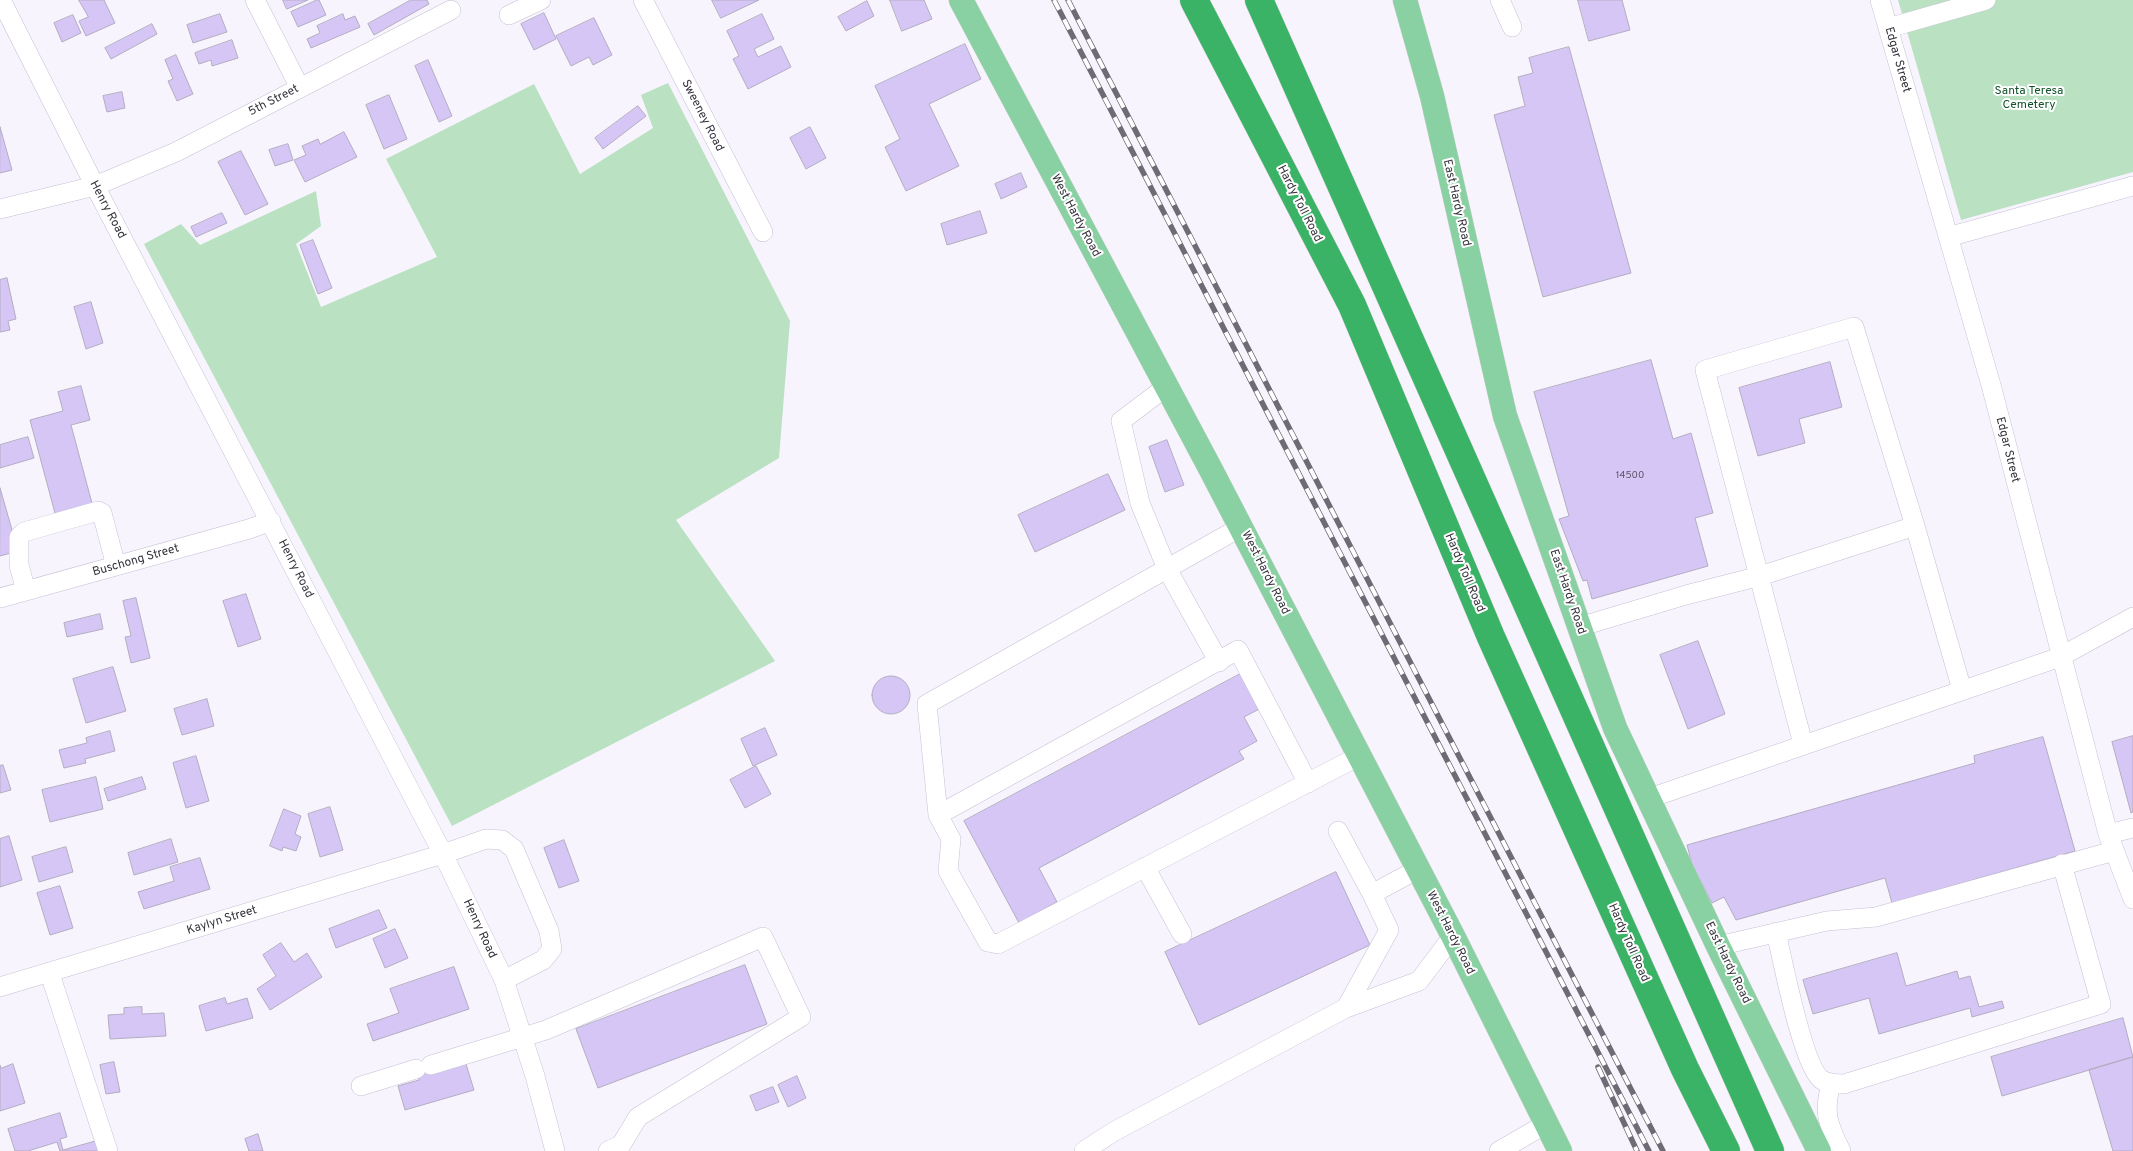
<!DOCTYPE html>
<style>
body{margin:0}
canvas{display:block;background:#f7f4fd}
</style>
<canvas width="2133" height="1151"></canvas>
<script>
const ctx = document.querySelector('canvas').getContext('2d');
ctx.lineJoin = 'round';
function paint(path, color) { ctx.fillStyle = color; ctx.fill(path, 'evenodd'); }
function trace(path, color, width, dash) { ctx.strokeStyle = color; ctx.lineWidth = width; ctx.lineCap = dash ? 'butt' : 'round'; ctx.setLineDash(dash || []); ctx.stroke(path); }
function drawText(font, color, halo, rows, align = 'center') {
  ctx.font = font + ' Overpass,sans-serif'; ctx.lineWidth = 4; ctx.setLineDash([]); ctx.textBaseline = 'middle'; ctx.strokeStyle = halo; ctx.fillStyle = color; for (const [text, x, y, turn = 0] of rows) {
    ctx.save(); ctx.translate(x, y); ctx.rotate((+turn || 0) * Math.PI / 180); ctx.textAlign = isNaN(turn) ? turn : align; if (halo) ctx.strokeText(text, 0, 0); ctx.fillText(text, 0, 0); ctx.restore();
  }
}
paint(new Path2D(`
 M1898,0H2133V172L1961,220Z
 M668,83L790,321L779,458L676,520L775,661L452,826L144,244L181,224L200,245L316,191L321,226L296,244L321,307L437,257L386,159L534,84L580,174L653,128L641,95Z`), '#bae1c2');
const building = new Path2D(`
 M79,0H104L115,23L86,36L79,21L88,17Z
 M283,0H308L287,9Z
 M317,0H319L326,15L298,27L291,12Z
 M411,0H427L429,4L374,35L368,24Z
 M712,0H759L721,18Z
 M890,0H924L932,19L902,31Z
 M1578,0H1622L1630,30L1589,41Z
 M867,1L874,16L846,31L838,17Z
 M544,13L556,39L534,50L521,24Z
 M220,14L227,32L193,43L187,25Z
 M343,14L345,20L355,16L360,27L311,48L307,39L320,33L317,26Z
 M762,14L774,39L754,49L758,57L781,46L791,67L748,89L733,59L739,56L727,31Z
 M73,15L81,33L62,42L54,23Z
 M594,18L612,55L593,65L589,57L571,66L556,36Z
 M152,24L157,34L111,59L105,48Z
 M232,40L238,58L212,66L211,60L199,64L195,53Z
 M965,44L981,79L929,104L959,166L906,191L885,147L900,139L875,86Z
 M1569,47L1631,273L1543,297L1494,115L1525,106L1518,77L1533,73L1529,58Z
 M176,55L193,94L177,101L168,81L173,79L165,60Z
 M428,60L452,116L439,122L415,66Z
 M122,92L125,108L107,112L103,96Z
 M389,95L407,139L384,149L366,105Z
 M638,106L646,116L603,149L595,138Z
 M0,127L12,170L0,173Z
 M810,127L826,158L806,169L790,138Z
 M344,132L357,157L305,182L294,160L306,155L302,146L318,139L320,144Z
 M288,144L293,160L275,166L269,150Z
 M241,151L268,204L245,215L218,162Z
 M1021,173L1027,187L1001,199L995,184Z
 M980,211L987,233L947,245L941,224Z
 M222,213L227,223L196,237L191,227Z
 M313,240L332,288L318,294L300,245Z
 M7,278L16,319L8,321L10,330L0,332V280Z
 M91,302L103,343L86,349L74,307Z
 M1651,360L1673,439L1691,433L1713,513L1695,518L1708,566L1592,599L1587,580L1583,581L1559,519L1569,516L1534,392Z
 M1830,362L1842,407L1799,419L1805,443L1758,456L1739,388Z
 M81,386L90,420L71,425L93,507L56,517L30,420L63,411L58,392Z
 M28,437L34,458L0,468V445Z
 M1167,440L1184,485L1165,492L1149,447Z
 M1108,474L1125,510L1035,552L1018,515Z
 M0,488L18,551L0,556Z
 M246,594L261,639L238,647L223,601Z
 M136,598L150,658L131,663L125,637L131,636L123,601Z
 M100,614L103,629L67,637L64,623Z
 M1698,641L1725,714L1688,729L1660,655Z
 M113,667L126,711L86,723L73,679Z
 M1244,672L1263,707L1244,717L1257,741L1239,751L1244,759L1039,868L1057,902L1019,923L964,821Z
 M872 695a19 19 0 1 1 38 0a19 19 0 1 1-38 0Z
 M207,699L214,726L182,735L174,709Z
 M765,728L777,755L753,766L741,739Z
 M110,731L115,751L85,759L86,763L64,768L59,750L87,743L86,738Z
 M2133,736V812L2131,813L2112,742Z
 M2043,737L2075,851L1892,903L1885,878L1736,920L1724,897L1712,903L1692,864L1687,845L1975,763L1974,756Z
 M196,756L209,801L186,808L173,763Z
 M3,765L11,790L0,793V766Z
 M756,766L771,794L745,808L730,780Z
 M96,777L103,809L50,822L42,790Z
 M142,777L146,789L108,801L104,789Z
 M330,807L343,850L320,857L308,814Z
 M284,809L301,816L295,834L301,837L296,851L283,847L282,851L270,846Z
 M9,836L22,880L0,887V839Z
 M171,839L178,862L134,875L128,853Z
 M564,840L579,881L559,888L544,848Z
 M66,847L73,872L39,882L32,857Z
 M200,858L210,889L144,909L138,892L174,881L170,867Z
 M1336,872L1370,945L1199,1025L1165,952Z
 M60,886L73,928L50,935L37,893Z
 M379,910L387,928L336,948L329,929Z
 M395,929L408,958L385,968L373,939Z
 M281,943L294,962L307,953L322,977L270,1010L257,989L276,976L263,955Z
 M1897,953L1906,986L1957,971L1959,979L1970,976L1979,1007L2002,1001L2004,1008L1972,1017L1970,1008L1879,1034L1869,998L1813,1014L1803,980Z
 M745,965L767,1024L598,1088L576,1029Z
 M454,967L469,1009L373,1041L367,1024L399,1013L390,989Z
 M225,998L227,1004L247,998L253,1018L206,1031L199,1006Z
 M142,1007V1014L164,1013L166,1036L110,1039L108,1015L124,1014V1008Z
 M2123,1018L2133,1057L2002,1096L1991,1057Z
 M2133,1057V1151H2113L2089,1070Z
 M430,1060L466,1064L474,1090L405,1110L398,1086L419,1080L415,1064Z
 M114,1062L120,1092L106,1094L100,1065Z
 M13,1064L25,1103L0,1111V1065L1,1068Z
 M797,1076L806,1098L788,1107L778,1085Z
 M773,1087L779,1102L756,1111L750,1096Z
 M60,1113L67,1137L60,1139L63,1150L99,1140L102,1151H60L57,1142L28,1151H15L8,1129Z
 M258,1134L263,1151H249L245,1139Z`);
paint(building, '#d6c6f6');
trace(building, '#b3adc1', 1);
const minor = new Path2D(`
 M1,0L95,186L443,854L504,980L535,1076L555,1151
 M255,0L300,88
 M643,0L763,232
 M1500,0L1512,27
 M1880,0L1991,385L2108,834L2133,899
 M509,15L541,0
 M1888,28L1986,0
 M0,209L95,186L176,152L451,10
 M1948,237L2133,186
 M1166,387L1121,421L1140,503L1167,569L1219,662
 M1915,526L1962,690
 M26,591L19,565V537L24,532L98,511L102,513L116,566
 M0,598L249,529L271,521
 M1579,627L1686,595L1760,576L1915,526L1854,327L1705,370L1803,744
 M1308,783L1238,650L938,815L951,839L948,871L988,942L998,944C1118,881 1239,819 1359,756
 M1647,799L2060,657L2133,617
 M938,815L927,704L1241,527
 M1338,831L1372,894
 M2108,834L2133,828
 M1145,867L1182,934
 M1776,932C1782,957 1803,1068 1822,1080C1829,1084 1836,1084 1844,1084L2101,1004L2062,864
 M1718,946L1827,921L1876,917L2114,851
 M50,974L108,1151
 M0,987L443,854L486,839L502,840L514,849L549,931L552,949L543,960L504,980
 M1346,1008L1389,930L1372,894L1418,869
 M431,1065L546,1030L763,937L801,1017L638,1117L621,1145L608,1151
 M1831,1084C1823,1112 1828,1125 1841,1151
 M361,1086L416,1069
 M1084,1151L1113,1132L1346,1008L1419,981L1453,936
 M1499,1151L1546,1124`);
const major = new Path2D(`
 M961,0L1210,468L1453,936L1560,1151
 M1405,0L1432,96L1505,416L1615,728L1718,946L1819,1151`);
const highway = new Path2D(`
 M1194,0L1352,305L1491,637L1685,1069L1726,1151
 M1259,0L1770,1151`);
trace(minor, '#c6c0d5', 20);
trace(major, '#d3d2d4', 25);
trace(highway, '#d3d2d4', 29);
trace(minor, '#fff', 19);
trace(major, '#89d1a3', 24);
trace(highway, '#3ab366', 28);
const rail = new Path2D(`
 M1054,0L1649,1151
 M1068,0L1663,1151
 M1598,1067L1637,1151`);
trace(rail, '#6e6b74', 5.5);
trace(rail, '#fff', 4, [11]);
drawText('10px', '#5d576a', null, [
 ["14500",1630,476]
]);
drawText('12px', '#35323b', '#fff', [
 ["Edgar Street",1897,60,74],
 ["5th Street",274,101,-27],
 ["Sweeney Road",702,116,63],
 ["East Hardy Road",1456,203,77],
 ["Hardy Toll Road",1299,204,63],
 ["Henry Road",107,210,62],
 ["West Hardy Road",1075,216,62],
 ["Edgar Street",2007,450,76],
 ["Buschong Street",136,561,-16],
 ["Henry Road",295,569,63],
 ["West Hardy Road",1265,573,63],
 ["Hardy Toll Road",1464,573,67],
 ["East Hardy Road",1567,592,71],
 ["Kaylyn Street",222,921,-17],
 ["Henry Road",479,929,65],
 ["West Hardy Road",1450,933,63],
 ["Hardy Toll Road",1628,943,66],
 ["East Hardy Road",1727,963,64]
]);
drawText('12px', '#11522a', '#fff', [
 ["Santa Teresa",2029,92],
 ["Cemetery",2029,106]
]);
</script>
